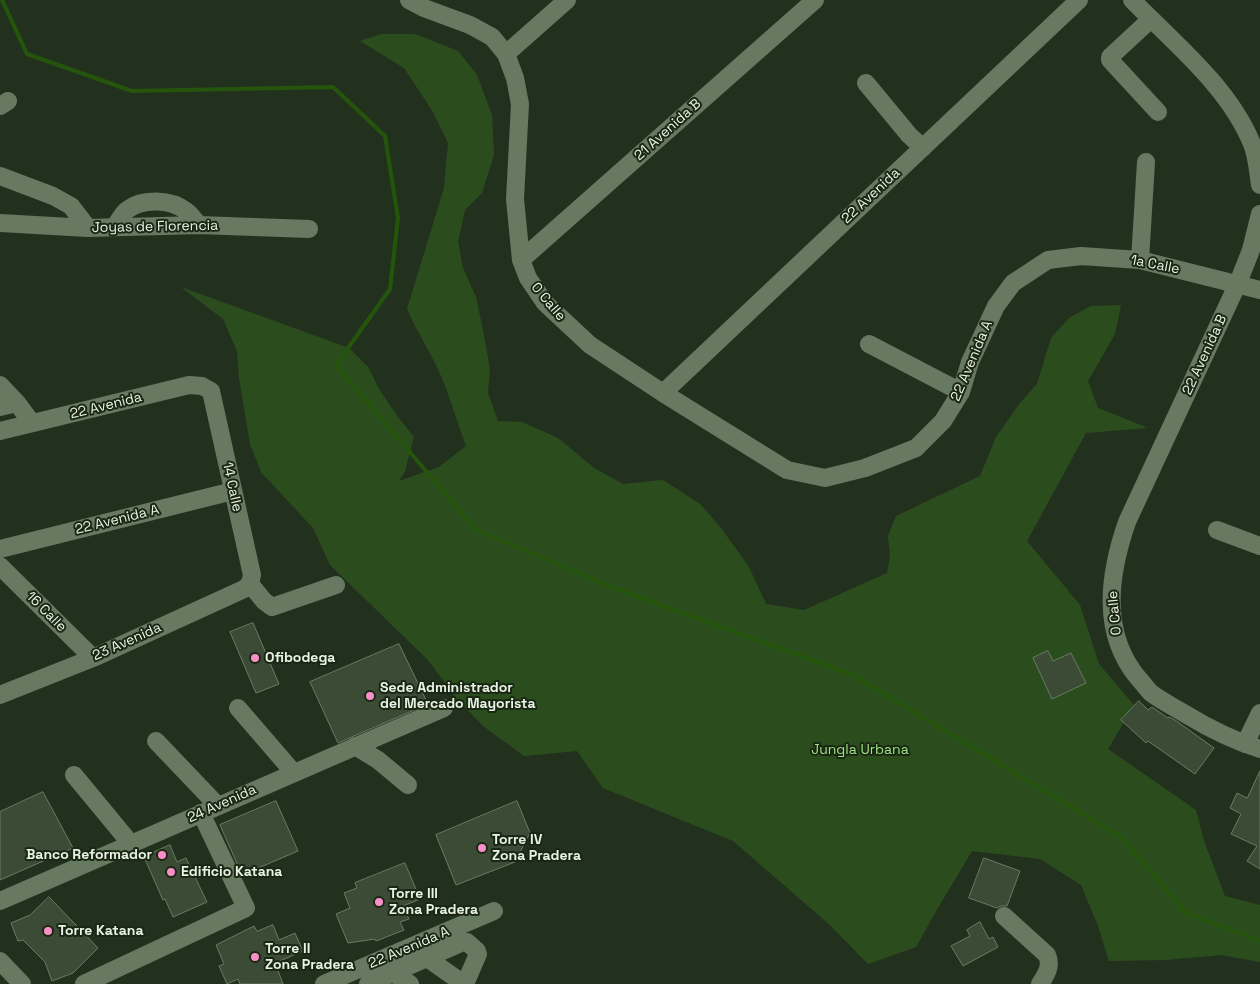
<!DOCTYPE html>
<style>
body{margin:0}
canvas{display:block;background:#22311d}
</style>
<canvas width="1260" height="984"></canvas>
<script>
const ctx = document.querySelector('canvas').getContext('2d');
ctx.lineJoin = 'round';
function paint(path, color) { ctx.fillStyle = color; ctx.fill(path, 'evenodd'); }
function trace(path, color, width, dash) { ctx.strokeStyle = color; ctx.lineWidth = width; ctx.lineCap = dash ? 'butt' : 'round'; ctx.setLineDash(dash || []); ctx.stroke(path); }
function drawText(font, color, halo, rows, align = 'center') {
  ctx.font = font + ' "Space Grotesk",sans-serif'; ctx.lineWidth = 4; ctx.setLineDash([]); ctx.textBaseline = 'middle'; ctx.strokeStyle = halo; ctx.fillStyle = color; for (const [text, x, y, turn = 0] of rows) {
    ctx.save(); ctx.translate(x, y); ctx.rotate((+turn || 0) * Math.PI / 180); ctx.textAlign = isNaN(turn) ? turn : align; if (halo) ctx.strokeText(text, 0, 0); ctx.fillText(text, 0, 0); ctx.restore();
  }
}
paint(new Path2D(`
 M381,34H415L458,51L477,75L492,115L494,155L482,193L465,210L458,242L463,268L476,297L484,335L490,370L488,393L498,421L522,422L558,438L594,468L623,484L663,480L700,504L721,528L749,567L766,604L804,610L887,573L890,556L888,536L896,516L980,476L996,437L1020,403L1037,384L1051,338L1070,317L1091,306L1121,305L1115,334L1088,381L1098,408L1148,428L1086,433L1027,541L1080,605L1099,664L1134,705L1108,749L1196,810L1204,841L1225,896L1260,905V962L1221,955L1166,960L1109,961L1098,926L1081,885L1040,859L972,851L935,913L916,947L868,964L830,925L733,841L603,788L577,751L524,756L483,726L457,699L428,660L330,565L313,528L261,472L250,444L239,378L237,351L223,319L181,287L349,348L368,367L379,389L395,413L414,437L405,471L399,481L439,467L466,446C458,425 452,404 444,383C434,357 418,334 407,309L444,188L448,143L433,112L404,68L360,41Z`), '#2b4d1e');
trace(new Path2D(`
 M2,0L27,54L132,91L333,87L385,136L398,218L390,289L336,365L475,529L611,587L853,675L1121,837L1186,913L1260,941`), '#25550d', 4);
const building = new Path2D(`
 M253,623L279,684L256,693L230,632Z
 M399,644L428,704L338,743L310,682Z
 M1048,651L1053,661L1071,653L1086,683L1052,699L1033,658Z
 M1139,701L1148,710L1152,707L1168,718L1169,717L1175,720L1214,748L1195,774L1148,741L1146,743L1121,720Z
 M1260,771V869L1247,861L1257,846L1231,834L1241,814L1230,808L1237,793L1247,798Z
 M43,792L73,848L0,880V812Z
 M276,801L298,851L242,875L220,825Z
 M517,801L530,833L515,862L456,885L436,835Z
 M170,845L177,862L186,858L207,902L173,917L165,899L163,900L144,857Z
 M984,858L1020,871L1007,906H1001L997,908L969,898Z
 M405,863L420,899L403,906L409,919L400,922L404,930L376,941L375,939L348,943L336,914L350,908L344,893L357,888L355,883Z
 M49,897L98,948L73,973L52,981L45,962L23,940L18,941L11,923L30,915Z
 M980,922L989,939L993,937L998,947L963,966L951,946L970,936L967,930Z
 M273,925L279,940L295,933L303,951L275,963L283,984H240L238,979L227,984L219,966L224,964L216,945L254,926L257,931Z`);
paint(building, '#3b4b36');
trace(building, '#697b63', 1);
trace(new Path2D(`
 M409,0L424,8L470,25L492,37L506,54L515,78L520,104L515,199L521,260L528,278L545,303L590,345L663,393L787,470L825,478L865,468L916,448L943,421L961,392L970,362L996,306L1013,283L1048,260L1081,256L1140,260L1260,290
 M1132,0C1174,43 1229,87 1252,144C1257,156 1258,172 1260,185
 M1151,19L1110,57V60L1158,112
 M506,54L567,0
 M866,83L909,135L923,148
 M0,106L8,101
 M0,176L53,196L71,206L88,228
 M1260,214L1251,250L1238,283L1127,522C1109,574 1100,633 1139,679C1143,683 1147,689 1151,693C1162,701 1175,708 1187,715C1210,729 1235,741 1260,749
 M0,223L88,228L199,225L309,229
 M115,226C119,221 122,214 127,210C142,198 171,199 186,211C191,214 195,221 199,225
 M521,260L815,0
 M1140,260L1146,162
 M869,344L961,392
 M0,385L17,403L32,423
 M663,393L1079,0
 M0,407L17,403
 M0,431L189,385L202,386L211,391L252,575L250,584
 M1217,530L1260,546
 M0,549L233,491
 M0,566L93,658
 M250,584L264,601L272,607L336,585
 M0,695L93,658L244,589L250,584
 M238,708L294,773
 M156,741L218,806
 M1245,744L1260,713
 M355,746L378,760L408,785
 M74,775L131,844
 M0,901L444,708
 M1004,916L1047,955C1052,966 1046,975 1040,984
 M427,958L464,984
 M0,961L22,984
 M393,973L410,984
 M84,984L246,908L201,813
 M324,984L494,911
 M368,984L463,942H467L477,951L478,954L465,984`), '#677961', 18);
for (const [x, y, r, color] of [
 [255,658,5,"#fa8fc8"],
 [370,696,5,"#fa8fc8"],
 [482,848,5,"#fa8fc8"],
 [162,855,5,"#fa8fc8"],
 [171,872,5,"#fa8fc8"],
 [379,902,5,"#fa8fc8"],
 [48,931,5,"#fa8fc8"],
 [255,957,5,"#fa8fc8"]
]) { const dot = new Path2D(); dot.arc(x, y, r, 0, 2 * Math.PI); ctx.fillStyle = color; ctx.fill(dot); trace(dot, '#192713', 2); }
drawText('14px', '#e8f2e5', '#192713', [
 ["21 Avenida B",668,130,-42],
 ["22 Avenida",871,196,-43],
 ["Joyas de Florencia",155,227,-1],
 ["1a Calle",1155,265,11],
 ["0 Calle",548,302,50],
 ["22 Avenida B",1205,355,-65],
 ["22 Avenida A",972,361,-67],
 ["22 Avenida",106,406,-14],
 ["14 Calle",232,487,78],
 ["22 Avenida A",117,520,-14],
 ["16 Calle",46,612,45],
 ["0 Calle",1115,613,-95],
 ["23 Avenida",127,642,-24],
 ["24 Avenida",222,804,-24],
 ["22 Avenida A",409,948,-23]
]);
drawText('bold 14px', '#e8f2e5', '#192713', [
 ["Ofibodega",265,658],
 ["Sede Administrador",380,688],
 ["del Mercado Mayorista",380,704],
 ["Torre IV",492,840],
 ["Zona Pradera",492,856],
 ["Banco Reformador",152,855,"right"],
 ["Edificio Katana",181,872],
 ["Torre III",389,894],
 ["Zona Pradera",389,910],
 ["Torre Katana",58,931],
 ["Torre II",265,949],
 ["Zona Pradera",265,965]
], 'left');
drawText('14px', '#9de285', '#192713', [
 ["Jungla Urbana",860,750]
]);
</script>
